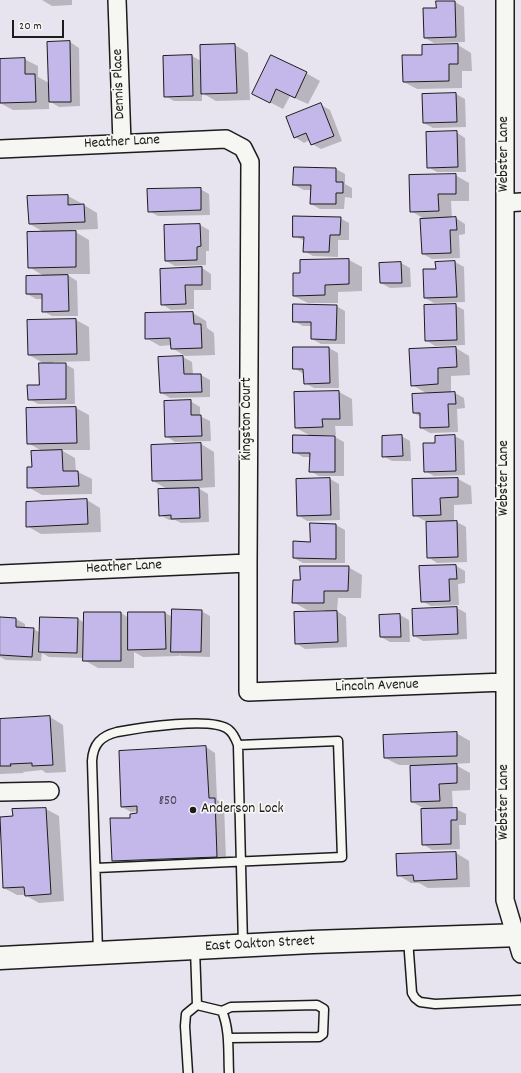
<!DOCTYPE html>
<style>
body{margin:0}
#map{position:relative;width:521px;height:1073px;overflow:hidden;background:#e7e3ef;font-family:Dekko,sans-serif}
canvas{display:block}
.scale{position:absolute;left:12px;top:20px;width:52px;height:18px;box-sizing:border-box;border:2px solid #1c1c1c;border-top:0;padding-left:5px;font-size:12px;line-height:14px;white-space:nowrap;color:#1c1c1c;-webkit-text-stroke:3px #f6f6f2;paint-order:stroke}
</style>
<div id="map">
<canvas width="521" height="1073"></canvas>
<div class="scale">20 m</div>
</div>
<script>
const ctx = document.querySelector('canvas').getContext('2d');
ctx.lineJoin = 'round';
function paint(path, color) { ctx.fillStyle = color; ctx.fill(path, 'evenodd'); }
function trace(path, color, width, dash) { ctx.strokeStyle = color; ctx.lineWidth = width; ctx.lineCap = dash ? 'butt' : 'round'; ctx.setLineDash(dash || []); ctx.stroke(path); }
function drawText(font, color, halo, rows, align = 'center') {
  ctx.font = font + ' Dekko,sans-serif'; ctx.lineWidth = 3.5; ctx.setLineDash([]); ctx.textBaseline = 'middle'; ctx.strokeStyle = halo; ctx.fillStyle = color; for (const [text, x, y, turn = 0] of rows) {
    ctx.save(); ctx.translate(x, y); ctx.rotate((+turn || 0) * Math.PI / 180); ctx.textAlign = isNaN(turn) ? turn : align; if (halo) ctx.strokeText(text, 0, 0); ctx.fillText(text, 0, 0); ctx.restore();
  }
}
paint(new Path2D(`
 M42,0H72V5L52,6Z
 M455,2L464,7L465,42L434,43L425,38L437,9Z
 M70,42L79,48L80,106L59,107L49,101V109L13,110L0,103V60L24,59L38,66V77L49,83Z
 M235,45L248,53L250,100L216,101L202,93V101H174L165,96L164,57L192,56L201,61V46Z
 M458,45L471,53L472,71H462V88L417,89L404,82L423,56Z
 M306,73L320,81L308,104L290,96L283,109L254,94Z
 M456,94L465,99L466,127L433,128L424,123Z
 M321,105L330,110L342,141L321,149L312,144L310,140L304,143L295,137Z
 M456,132L465,138L466,172H437L428,167Z
 M336,169L345,174V184L352,188V198L345,197L344,209H320L311,204L312,190H304L294,185Z
 M455,175L469,183V201H451L452,219L456,218L465,224V234L459,235L460,258L432,259L423,254L426,220L411,211Z
 M200,189L209,194L210,215L158,216L149,211Z
 M68,196L81,203V205H84L97,213L98,229L72,230L89,240L90,274H66L77,281L78,316H52L43,311V299H36L27,294L44,276L29,267L45,233L30,224Z
 M340,218L349,223V240H338V257L313,256L304,251L305,241L294,236Z
 M200,225L209,230V251H206V265L175,266L166,261Z
 M349,260L362,267V291L338,292V303H308L294,296L301,274Z
 M455,262L464,267L465,302L434,303L425,298Z
 M401,263L410,268L411,287L390,288L381,283Z
 M202,268L211,274V290H194V309L171,310L162,304Z
 M455,305L464,310L465,345L435,346L426,340Z
 M336,306L345,311V344H321L312,339V326H303L294,321Z
 M193,313L206,321L207,328L214,333L215,355L185,356L172,348V345L160,346L146,338Z
 M76,320L89,327L90,361L53,362V364H65L74,369L75,404H38L29,399L40,386L45,364L29,355Z
 M329,348L338,353L339,388H314L305,383L304,374L294,368Z
 M456,348L469,356L470,375L451,376V393H455L464,398L465,408L457,409L458,432L430,433L421,428V417L414,413L428,394L412,385Z
 M183,357L192,362L193,375H201L210,380V397L170,398L160,392L159,358Z
 M339,392L352,399L353,426H335L336,435H324V437H335L344,442V476H319L310,471V457H303L294,452L311,436L296,428Z
 M190,401L200,407V416L210,421L211,441L175,442L166,436Z
 M76,408L89,415L90,450H61L75,458L76,472H78L92,479V494L42,495L28,487L33,468L42,451L28,443Z
 M401,436L410,441L411,461H392L383,456Z
 M455,436L464,441L465,475L434,476L425,471L436,444Z
 M201,444L214,452L215,487L198,488L208,494L209,522L181,523L175,520H169L160,515L169,490L153,481Z
 M330,479L339,484L340,520L307,521L298,515Z
 M458,479L471,486L472,504L454,505V522H457L466,527L467,562L437,563L428,557L427,522L414,515Z
 M87,500L100,508L101,532L41,534L27,526Z
 M336,525L345,530V563H303L294,558L311,543Z
 M456,566L465,571V583L458,584L459,605L431,606L422,601Z
 M348,567L362,575L361,598H338L337,610H335L346,617L347,647L305,649L296,643L325,612V610H307L293,602L301,581Z
 M457,608L466,613L467,639L423,641L414,636Z
 M201,611L210,616V657L181,656L179,655V656L143,657L134,652V668H98L84,660V658L49,657L42,653L41,661L6,660L0,657V618L16,619L25,624V628L33,629L41,633L78,619L85,623V613H121L129,618V613H165L173,617Z
 M400,615L409,620L410,642H390L381,637L380,616Z
 M50,717L63,725L66,772L46,773L42,770L23,772L24,773L0,774V720Z
 M456,733L470,741V763L454,764L470,773V790L452,791L453,809H456L466,814V825H459L460,849L432,850L423,844L427,810L412,802L411,765H399L385,758Z
 M206,747L215,753L217,800L224,804L226,861L122,866L113,861L131,819L138,814V811L131,812L122,807Z
 M46,809L59,816L64,901L39,903L25,895H17L4,888L14,817Z
 M456,853L469,861L470,887L428,888L419,883H411L398,875Z`), '#0003');
const building = new Path2D(`
 M436,1H455L456,37L424,38L423,8H436Z
 M70,41L71,102H49L47,42Z
 M235,44L237,93L201,94L200,45Z
 M458,44V64H449V81L403,82L402,55H422V45Z
 M192,55L193,96L164,97L163,56Z
 M271,55L307,72L295,98L276,89L270,103L252,94Z
 M25,58V74H35L36,102L0,103V59Z
 M456,93L457,122L423,123L422,94Z
 M321,103L334,136L311,145L306,133L294,138L286,117Z
 M457,131L458,167L427,168L426,132Z
 M294,167L336,168V182H343V193H336V204H310L311,185H293Z
 M456,174V194H438L439,211L410,212L409,175Z
 M201,188V210L148,212L147,189Z
 M68,195V205L84,204L85,222L29,224L27,196Z
 M293,216L341,217L340,235H330L329,252H303L304,237H293Z
 M456,217L457,230H450L451,253L422,254L420,219Z
 M200,224L201,246L197,247V260L165,261L164,225Z
 M76,231V267L28,268L27,232Z
 M349,259V284L325,285V295L293,296V273H300V260Z
 M455,261L457,297L424,298L423,269H436L435,262Z
 M401,262L402,283H380L379,263Z
 M202,267V285H185L186,304L161,305L160,269Z
 M68,275L69,311L42,312V294H26V276Z
 M293,304L337,305L336,340L311,339V322H293Z
 M456,304L457,340L425,341L424,305Z
 M193,312L194,324H201L202,348L171,349L170,338L145,339V313Z
 M76,319L77,354L28,355L27,320Z
 M293,347H329L330,383L304,384L303,369H293Z
 M456,347L457,367L438,368V384L411,386L409,349Z
 M183,356L184,374H201L202,392L160,393L158,357Z
 M39,363H66V399L28,400L27,385H39Z
 M339,391L340,419H322L323,427L295,428L294,392Z
 M455,392L456,404H448L449,427L420,428V413H413L412,394Z
 M191,400V415H201L202,436L165,437L164,401Z
 M76,407L77,443L27,444L26,408Z
 M293,435L335,436V472H309L310,453H293Z
 M402,435L403,456L382,457V436Z
 M455,435L456,471L424,472L423,443H435V436Z
 M201,443L202,480L152,481L151,445Z
 M62,450L63,471H78L79,486L27,488V467H32L31,451Z
 M330,478L331,515L297,516L296,479Z
 M458,478V497L440,498L441,515L413,516L412,479Z
 M199,488L200,518L171,519V515L159,516L158,489Z
 M87,499L88,524L26,527V502Z
 M457,521L458,557L427,558L426,522Z
 M310,523L336,524V559L293,558V541L310,542Z
 M456,565L457,579H449L450,601L421,602L419,566Z
 M300,566H349L348,591H324V603H292L293,580H300Z
 M457,607L458,634L413,636L412,609Z
 M172,609L202,610L201,652H171Z
 M337,611L338,642L295,644L294,612Z
 M84,612H121V661H83Z
 M128,612H165L166,649L128,650Z
 M400,614L401,637H380L379,615Z
 M0,617L16,618V627L34,628L32,657L0,655Z
 M40,617L78,618L77,653L39,652Z
 M50,716L53,765L32,766V763L10,764L11,766H0V719Z
 M457,732V756L384,758L383,735Z
 M206,746L209,798H215L217,857L112,861L110,818H130V814L137,813V806L121,807L119,751Z
 M457,764V783L439,784L440,801L411,802L410,766Z
 M46,808L51,894L25,896L24,887L3,888L0,817L13,816L12,809Z
 M457,808V820H451V844L422,845L421,809Z
 M456,852L457,879L414,881L413,875L397,876L396,854Z`);
paint(building, '#c3b8e9');
trace(building, '#1c1c1c', 1);
const service = new Path2D(`
 M238,745L243,945
 M96,868L342,857L338,741L238,745C236,740 234,734 229,730C214,716 138,728 117,732C101,736 93,744 92,761L98,952
 M408,939L412,993L415,998L420,1002L435,1004L521,1000
 M195,949L197,1005
 M197,1005L222,1011L231,1007L317,1005L324,1009L323,1034L319,1037L228,1038
 M222,1011C230,1030 228,1053 229,1073
 M188,1073L185,1026L186,1014L197,1005`);
const minor = new Path2D(`
 M117,0L122,143
 M505,0V900L521,954
 M0,149L226,139L243,148L250,162L248,563V692L505,682
 M505,203L521,202
 M0,574L248,563
 M0,792L50,791`);
const secondary = new Path2D(`
 M0,958L312,942L521,935`);
trace(service, '#1c1c1c', 11);
trace(minor, '#1c1c1c', 20);
trace(secondary, '#1c1c1c', 25);
trace(service, '#f6f6f2', 8);
trace(minor, '#f6f6f2', 17);
trace(secondary, '#f6f6f2', 22);
for (const [x, y, r, color] of [
 [193,810,4,"#1c1c1c"]
]) { const dot = new Path2D(); dot.arc(x, y, r, 0, 2 * Math.PI); ctx.fillStyle = color; ctx.fill(dot); trace(dot, '#f6f6f2', 1.5); }
drawText('13px', '#46434f', null, [
 ["850",168,802]
]);
drawText('15px', '#1c1c1c', '#f6f6f2', [
 ["Dennis Place",120,84,-92],
 ["Heather Lane",122,143,-3],
 ["Webster Lane",505,154,-90],
 ["Kingston Court",248,419,-90],
 ["Webster Lane",505,478,-90],
 ["Heather Lane",124,568,-3],
 ["Lincoln Avenue",377,687,-2],
 ["Webster Lane",505,802,-90],
 ["East Oakton Street",260,945,-3]
]);
drawText('15px', '#1c1c1c', '#f6f6f2', [
 ["Anderson Lock",201,810]
], 'left');
</script>
